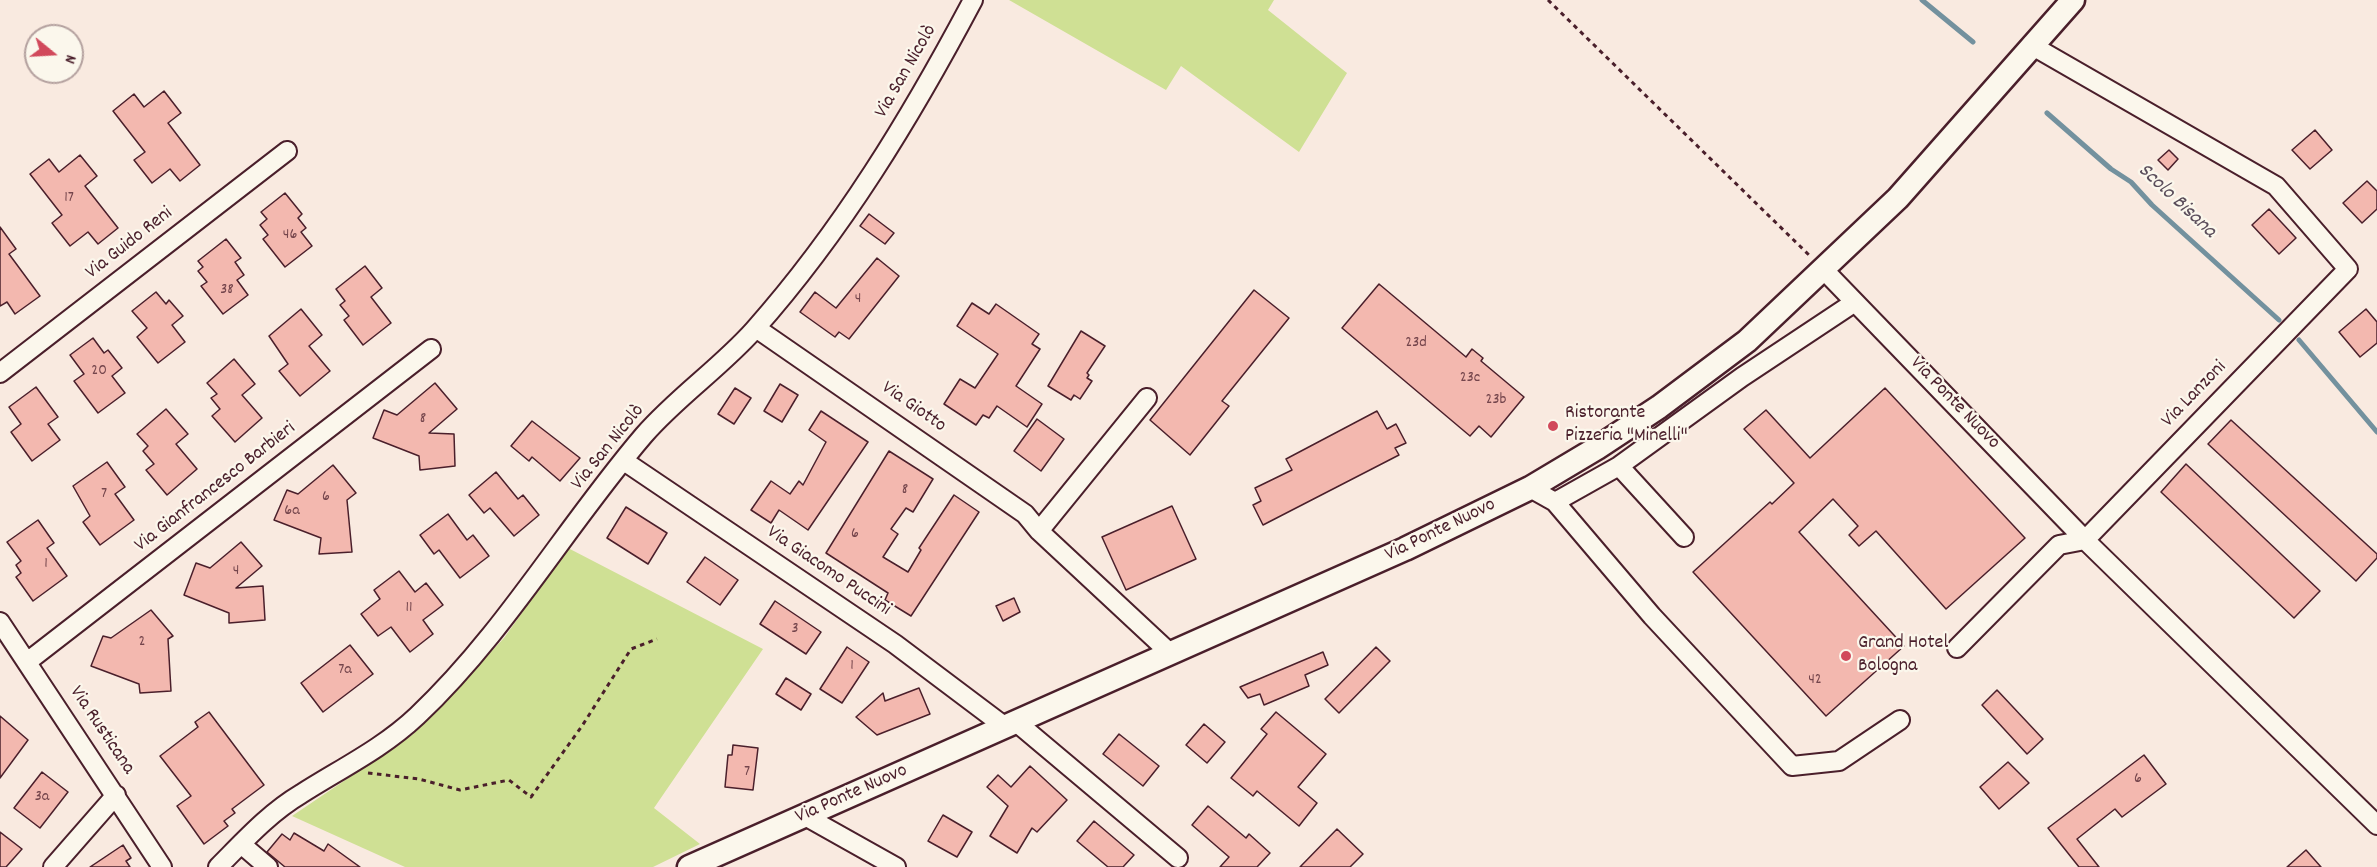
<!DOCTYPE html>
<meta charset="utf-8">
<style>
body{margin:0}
#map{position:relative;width:2377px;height:867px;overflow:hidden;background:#f9eae0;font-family:Dekko,sans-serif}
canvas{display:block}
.north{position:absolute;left:24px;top:24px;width:60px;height:60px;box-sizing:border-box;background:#fbf7ec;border:2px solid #b4a19f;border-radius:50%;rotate:108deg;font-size:16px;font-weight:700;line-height:24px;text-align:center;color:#4a1f2b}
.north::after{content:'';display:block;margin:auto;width:21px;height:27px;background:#d1495b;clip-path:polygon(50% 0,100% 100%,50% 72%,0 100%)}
</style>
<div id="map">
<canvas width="2377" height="867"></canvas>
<div class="north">N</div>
</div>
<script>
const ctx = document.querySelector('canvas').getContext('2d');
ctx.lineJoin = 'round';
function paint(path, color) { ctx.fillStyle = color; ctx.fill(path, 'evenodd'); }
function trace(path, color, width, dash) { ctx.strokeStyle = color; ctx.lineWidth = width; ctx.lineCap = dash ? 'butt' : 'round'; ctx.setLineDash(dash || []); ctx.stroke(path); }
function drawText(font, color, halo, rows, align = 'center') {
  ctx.font = font + ' Dekko,sans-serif'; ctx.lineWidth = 4.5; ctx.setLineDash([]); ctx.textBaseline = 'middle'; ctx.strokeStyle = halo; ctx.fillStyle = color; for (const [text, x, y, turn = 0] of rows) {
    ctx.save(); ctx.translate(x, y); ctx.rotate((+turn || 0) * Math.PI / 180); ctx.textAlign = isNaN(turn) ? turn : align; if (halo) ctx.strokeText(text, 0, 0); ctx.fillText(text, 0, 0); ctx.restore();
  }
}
paint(new Path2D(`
 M1009,0H1274L1268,10L1347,73L1299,152L1181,66L1166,90Z
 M568,548L763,649L654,808L700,844L653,867H405L292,816L412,735L504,638Z`), '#cfe094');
trace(new Path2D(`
 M1922,0L1973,42
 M2047,113L2111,169L2131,182L2152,205L2279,320
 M2299,340L2377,432`), '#73919e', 5);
const building = new Path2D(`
 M164,91L181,113L168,123L200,165L180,181L170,169L152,183L134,160L145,152L113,111L134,94L144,107Z
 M2315,130L2332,150L2310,169L2292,150Z
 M2169,150L2178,159L2168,170L2158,160Z
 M80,155L97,176L85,186L118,228L98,244L88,232L70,246L52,223L62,215L30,174L49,159L59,172Z
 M2367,181L2377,191V209L2362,223L2343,203Z
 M285,193L302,214L298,218L306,228L301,232L312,246L285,267L263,239L268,235L260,225L267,219L261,212Z
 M2269,209L2296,238L2279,254L2252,225Z
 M869,214L894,233L885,244L860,226Z
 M0,227L16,249L9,254L40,296L15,314L7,302L0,306Z
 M226,239L241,258L235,262L244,275L237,280L248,295L223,314L201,286L207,282L198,271L203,267L198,261Z
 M877,258L899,276L849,339L839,332L835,337L800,312L815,292L836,308Z
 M365,266L382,288L371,297L391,323L363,345L344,320L349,316L340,305L345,301L336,289Z
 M1379,284L1466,357L1472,349L1483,358L1481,361L1524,397L1491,437L1479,426L1470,436L1342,328Z
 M1254,290L1289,318L1222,401L1229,406L1190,455L1150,420Z
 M156,292L166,304L169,300L183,316L172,325L185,342L158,363L137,337L147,328L132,311Z
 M972,303L989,314L996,304L1039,334L1032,344L1040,349L1016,386L1042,404L1027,427L997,406L989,418L983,415L976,425L944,404L960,379L975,388L998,354L957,326Z
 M301,309L322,335L309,346L330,371L300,396L279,371L288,364L269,336Z
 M2366,309L2377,322V343L2360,357L2339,332Z
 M1081,331L1105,346L1087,373L1089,375L1087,378L1092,381L1080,399L1074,395L1071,400L1048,386Z
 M93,338L104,353L108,350L122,368L112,376L125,393L98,413L74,381L84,374L70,355Z
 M234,359L255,384L242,395L262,418L235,442L212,416L220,409L211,398L217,394L207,383Z
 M435,383L457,409L429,433L454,434L455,466L420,470L419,456L373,438L384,410L397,415Z
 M780,384L798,395L782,422L764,411Z
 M36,387L58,417L48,424L60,440L32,461L11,432L21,424L9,407Z
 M735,388L751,398L734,424L718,414Z
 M1885,388L2025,538L1946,609L1876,531L1859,546L1849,535L1858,526L1833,499L1799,532L1904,646L1826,716L1693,572L1770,502L1772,504L1794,483L1744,429L1766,410L1810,458Z
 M166,409L188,434L176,444L197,469L167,495L146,470L154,464L143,451L148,446L137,434Z
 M821,411L868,442L808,530L779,510L771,523L751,510L771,481L790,494L799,481L803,485L826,442L809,430Z
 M1377,411L1387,429L1396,424L1406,443L1395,448L1399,455L1263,525L1253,505L1261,501L1255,488L1292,470L1286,459Z
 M1037,419L1064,439L1041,471L1014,451Z
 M2231,420L2377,554V558L2356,581L2208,444Z
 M532,421L580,458L560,481L532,457L529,461L511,446Z
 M889,451L933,479L913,512L906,508L891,529L898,534L883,557L908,572L921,550L919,548L954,495L979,512L911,616L885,600L888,593L826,553Z
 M107,462L125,487L115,494L134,520L100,545L83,522L90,516L73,486Z
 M2186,464L2320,591L2294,618L2161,492Z
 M333,465L356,493L347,500L352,552L319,554L321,538L274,520L287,490L298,494Z
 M496,472L518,499L523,495L539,515L514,536L490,508L484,513L469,495Z
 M1172,506L1196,559L1126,590L1102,537Z
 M626,507L667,533L648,564L607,538Z
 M448,514L467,540L473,535L489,556L460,578L439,550L434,554L420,535Z
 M38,520L54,543L47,548L67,576L33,601L16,577L21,573L16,565L21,561L7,542Z
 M241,542L262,566L236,588L263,586L265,620L229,623V613L184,595L196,563L210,568Z
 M705,557L738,580L720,605L687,582Z
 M399,571L415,592L426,583L443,605L423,620L433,634L410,652L391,627L378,636L361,614L380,599L374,590Z
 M1014,598L1020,612L1003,621L996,606Z
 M775,601L821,632L806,654L760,624Z
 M151,610L173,636L168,639L171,691L140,693L139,684L91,666L103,636L111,638Z
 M350,645L373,674L323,712L301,683Z
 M847,647L869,662L842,703L820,689Z
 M1376,647L1390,661L1339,713L1325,699Z
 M1323,652L1328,665L1305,675L1309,686L1264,705L1260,694L1248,698L1240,687Z
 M786,678L811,694L801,710L776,694Z
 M919,688L930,714L877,735L856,717L883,693L885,701Z
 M1997,690L2043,739L2027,754L1982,705Z
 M209,712L264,785L232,809L235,813L224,821L228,826L204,844L177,806L191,796L160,756L198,727L195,722Z
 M1276,712L1326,754L1298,787L1317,803L1299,826L1257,791L1253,796L1231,778L1267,734L1261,729Z
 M0,716L28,740L0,778Z
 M1204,724L1225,742L1207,763L1186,745Z
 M1119,734L1159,766L1143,786L1103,754Z
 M733,745L758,748L753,790L725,787L728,755H732Z
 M2144,755L2166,784L2122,817L2115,809L2077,839L2099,867H2079L2048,828Z
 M2008,762L2029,783L1999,809L1980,787Z
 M1030,766L1067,800L1037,832L1032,828L1017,853L990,836L1008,806L987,787L998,775L1011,787Z
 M42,772L68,792L40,828L14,808Z
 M1208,806L1246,838L1249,834L1270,853L1257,867H1220L1229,857L1192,825Z
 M943,815L972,832L957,857L928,841Z
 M1094,821L1134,855L1123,867H1108L1077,841Z
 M1337,829L1363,854L1350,867H1300Z
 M0,832L22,849L6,867H0Z
 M294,833L324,851L328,844L360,867H285L267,852L282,834L290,840Z
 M123,845L131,858L126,861L130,867H90Z
 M2306,850L2321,867H2287Z`);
paint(building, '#f3b8af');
trace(building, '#4a1f2b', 1.5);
const minor = new Path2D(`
 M2031,45L2276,186L2348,269L2085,540L2377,825
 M1823,269L2085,540
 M756,328L1025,514L1039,531L1170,653
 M0,373L287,151
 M624,461L895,644L1004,726
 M1619,466L1684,537
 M1530,488L1555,502L1652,616L1792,766L1839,761L1900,720
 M1555,502L1619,466L1742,377L1855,302
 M1039,531L1147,398
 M0,622L162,867
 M1957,648L2059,545L2085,540
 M27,662L431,349
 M1015,721L1178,858
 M805,816L896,867
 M241,844L268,867
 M53,867L116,795
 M218,867C244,841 269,813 301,794C340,769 382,749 417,716C505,633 566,526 644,435C677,397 720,368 754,330C842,231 911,117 973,0`);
const major = new Path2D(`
 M689,867L1405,549L1530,488L1597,448L1659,407L1747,341L1898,198L2073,0`);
trace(minor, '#4a1f2b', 22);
trace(major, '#4a1f2b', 27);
trace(new Path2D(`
 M1548,0L1809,255
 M368,773L419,779L460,790L509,780L531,797L582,726L631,649L657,639`), '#4a1f2b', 3, [4.5, 4.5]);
trace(minor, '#fbf7ec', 18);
trace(major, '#fbf7ec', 22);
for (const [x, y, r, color] of [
 [1553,426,6,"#d1495b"],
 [1846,656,6,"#d1495b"]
]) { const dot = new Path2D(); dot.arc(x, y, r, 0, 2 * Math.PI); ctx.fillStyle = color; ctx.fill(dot); trace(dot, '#fbf7ec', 2); }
drawText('16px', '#74454c', null, [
 ["17",69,199],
 ["46",290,236],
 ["38",227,291],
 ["4",858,300],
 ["23d",1416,344],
 ["20",99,372],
 ["23c",1470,379],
 ["23b",1496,401],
 ["8",423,420],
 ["8",905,491],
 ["7",104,495],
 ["6",326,498],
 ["6a",292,512],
 ["6",855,535],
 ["1",46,565],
 ["4",236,572],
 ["11",409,609],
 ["3",795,630],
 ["2",142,643],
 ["1",852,667],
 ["7a",345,671],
 ["42",1815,681],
 ["7",747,773],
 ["6",2138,780],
 ["3a",42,798]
]);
drawText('20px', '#4a1f2b', '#fbf7ec', [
 ["Via San Nicolò",907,72,-60],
 ["Via Guido Reni",130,244,-38],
 ["Via Lanzoni",2195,395,-46],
 ["Via Ponte Nuovo",1954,404,46],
 ["Via Giotto",913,408,35],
 ["Via San Nicolò",609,448,-51],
 ["Via Gianfrancesco Barbieri",216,488,-38],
 ["Via Ponte Nuovo",1441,531,-26],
 ["Via Giacomo Puccini",828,572,34],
 ["Via Rusticana",101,731,56],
 ["Via Ponte Nuovo",852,795,-24]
]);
drawText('20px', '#4a1f2b', '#fbf7ec', [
 ["Ristorante",1565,414],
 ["Pizzeria \"Minelli\"",1565,437],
 ["Grand Hotel",1858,644],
 ["Bologna",1858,667]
], 'left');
drawText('italic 21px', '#5b4e5b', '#fbf7ec', [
 ["Scolo Bisana",2176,202,43]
]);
</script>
